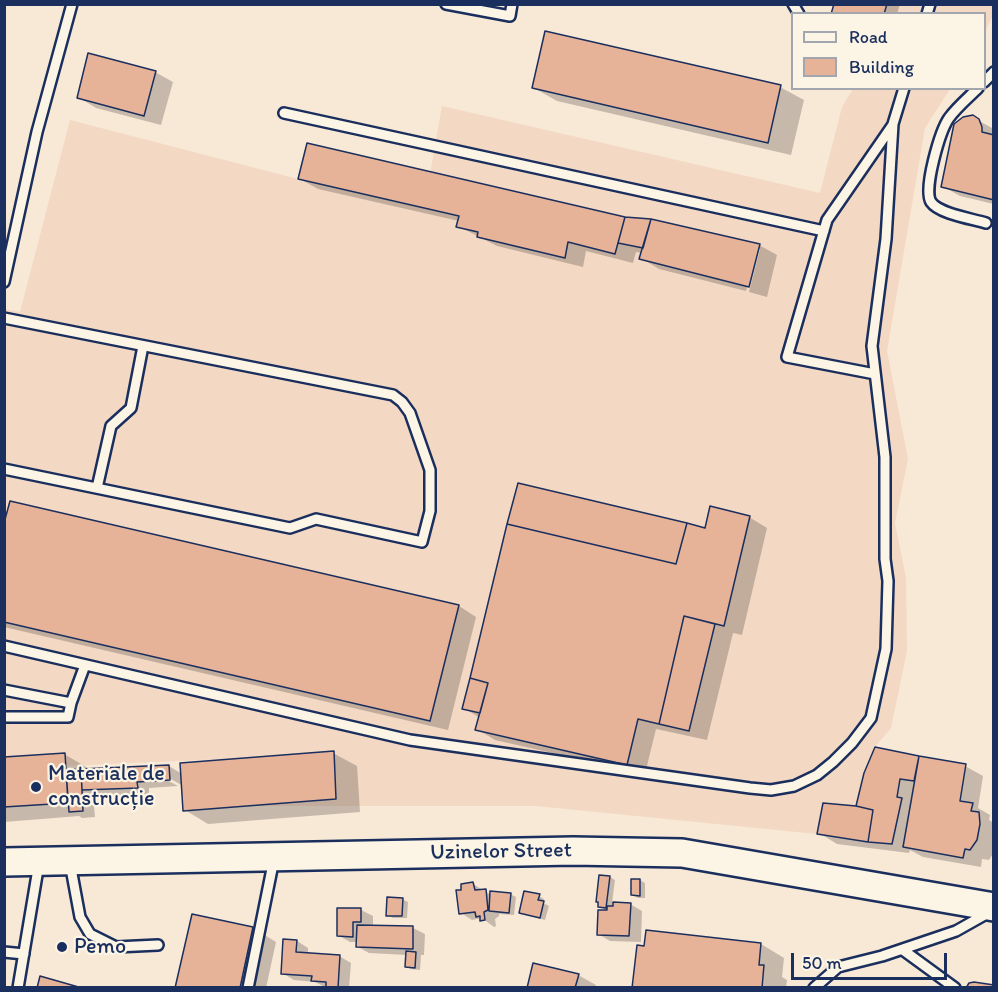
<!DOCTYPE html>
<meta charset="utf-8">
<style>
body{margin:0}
#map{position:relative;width:998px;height:992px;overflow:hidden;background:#f8e8d6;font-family:Itim,sans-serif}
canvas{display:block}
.frame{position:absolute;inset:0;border:6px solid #1b2f5e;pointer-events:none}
.legend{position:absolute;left:791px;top:12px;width:195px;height:78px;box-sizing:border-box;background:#fcf5e5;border:2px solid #a2a6af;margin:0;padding:8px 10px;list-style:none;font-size:18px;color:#1b2f5e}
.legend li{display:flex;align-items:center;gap:12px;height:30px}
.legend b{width:30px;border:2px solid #a2a6af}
.scale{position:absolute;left:791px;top:953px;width:156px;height:27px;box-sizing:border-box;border:3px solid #1b2f5e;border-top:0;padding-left:8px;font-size:18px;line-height:21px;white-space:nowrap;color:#1b2f5e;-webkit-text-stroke:4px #fcf5e5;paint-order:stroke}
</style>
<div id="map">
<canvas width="998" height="992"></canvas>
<div class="frame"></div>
<ul class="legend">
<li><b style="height:8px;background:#fcf5e5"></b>Road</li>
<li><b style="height:16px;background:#e6b399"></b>Building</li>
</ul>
<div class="scale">50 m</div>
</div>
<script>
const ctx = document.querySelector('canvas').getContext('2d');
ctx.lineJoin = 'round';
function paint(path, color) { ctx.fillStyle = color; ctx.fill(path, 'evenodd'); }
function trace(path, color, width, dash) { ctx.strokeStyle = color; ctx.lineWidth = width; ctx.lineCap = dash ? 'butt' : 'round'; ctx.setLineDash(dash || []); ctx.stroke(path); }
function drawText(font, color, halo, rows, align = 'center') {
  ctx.font = font + ' Itim,sans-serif'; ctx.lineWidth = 4.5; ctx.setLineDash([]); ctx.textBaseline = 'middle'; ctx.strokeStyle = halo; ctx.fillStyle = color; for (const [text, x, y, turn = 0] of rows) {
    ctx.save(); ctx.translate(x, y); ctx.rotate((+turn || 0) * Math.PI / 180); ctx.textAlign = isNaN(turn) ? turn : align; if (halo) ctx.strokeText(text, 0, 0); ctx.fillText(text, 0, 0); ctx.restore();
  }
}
paint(new Path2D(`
 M887,5H993V16L985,31L984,14H884Z
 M853,89H950L925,128L887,351L908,459L895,523L906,578L907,651L891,728L875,747L864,773L856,806L823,803L817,834L536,806H249L244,758L65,766L64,753L5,757V309L20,312L70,120L298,179L424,208L442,106L820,193L842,107Z`), '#f3d8c4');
paint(new Path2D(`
 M836,4H900L897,14H833Z
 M155,72L173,82L161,125L96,108L78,97Z
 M780,87L804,100L791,155L557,101L534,88Z
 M972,117L994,129V204L960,196L942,186Z
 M300,179L650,220L759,245L777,255L767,297L749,292L760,249H757L746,291L659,269L641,258L643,253L636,252L633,263L586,251L583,267L497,246L458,226L459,221L318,189Z
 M749,517L767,528L742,635L733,633L707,740L656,729L645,774L495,740L477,729L480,718L464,708Z
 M4,530L459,606L476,617L448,730L4,627Z
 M876,748L965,766L983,776L978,808L990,815L989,820L994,823V852L989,860L982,859L981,867L923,857L910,850L909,853L837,844L819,833L857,808Z
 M333,753L357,766L360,812L208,824L185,810L183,786L164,775L163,778L178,786L149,788V794L93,796L95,817L82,818L79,816L4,822V759L64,754L88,768V771L169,766L182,774Z
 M610,877L615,880L612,903L630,904L642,911L641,942L610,941L598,934L608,912L599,906Z
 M640,880L645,883V898H638L632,895Z
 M473,884L491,895L510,894L516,897L514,915L499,914V916L495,919L496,926L494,927L482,918L472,920L461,913L462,891Z
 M539,896L544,899L543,903L549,906L545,920L526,915L521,912Z
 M402,899L408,902L407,918H393L388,915Z
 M338,909L361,910L373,916V926L413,928L425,934L424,955H421L420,970L411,969L406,966L407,955L369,953L358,947V942H350L338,935Z
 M253,928L276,942L266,988H177Z
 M297,941L308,948V954L339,956L351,963L349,988L325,987L315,982L294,980L282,973Z
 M761,944L784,958L782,977L787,980L786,988H633Z
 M578,975L596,985L595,988H529Z`), '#0003');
const building = new Path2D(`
 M834,4H887L884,14H831Z
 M545,31L781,85L768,143L532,88Z
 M88,53L156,71L144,116L77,98Z
 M973,115L979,119L982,127V132L994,135V200L941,187L954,124L963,117Z
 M307,143L625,217L615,254L568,242L565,258L477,237L478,232L456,227L459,216L298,179Z
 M625,217L651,219L643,248L618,243Z
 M651,219L760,244L749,287L639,259Z
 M518,483L687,523L676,564L507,524Z
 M10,501L459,605L430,721L4,622V523Z
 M710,506L750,516L724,626L684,616L659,724L638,719L627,765L475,730L488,683L470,678L507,524L676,564L687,523L705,528Z
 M684,616L715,624L689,731L659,724Z
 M470,678L488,683L480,713L462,709Z
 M875,747L919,756L914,781L900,779L897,797L902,798L892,844L868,842L873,810L856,806L864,773Z
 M334,751L336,799L183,811L180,763Z
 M65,753L68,803L4,807V757Z
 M919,756L966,764L960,801L973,803L971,811L979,812L980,824L977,840L970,850L965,849L963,858L903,847Z
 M169,765L170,780L137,782L138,788L82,790L81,769Z
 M81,769L83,811L69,812L66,770Z
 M823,803L856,806L873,810L868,842L817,834Z
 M599,875L610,876L606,908L598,907V902H596Z
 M631,879H640V896L631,895Z
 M473,882L475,890L486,889L488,910L484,912L485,920L480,921V916L476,917L475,912L459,914L456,890H461V884Z
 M490,891L511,893L509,913L489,911Z
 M524,891L540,894L538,900L544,901L540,918L519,913Z
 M387,897L403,898L402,916H386Z
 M613,902L631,903L629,936L597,935L598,910H607V906H613Z
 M337,908H361V922H353V937L337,936Z
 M192,914L253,927L240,988H175Z
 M357,925L413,926V949L356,947Z
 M646,930L761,943L759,965H764L762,988H632L637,945L644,946Z
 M283,939L297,940L296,952L340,955L338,988H326V982L311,981L312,976L281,974Z
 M406,951L416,952L415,968L405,967Z
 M533,963L579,974L575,988H527Z
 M40,976L82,988H37Z
 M974,982L994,985V988H966L969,983Z`);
paint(building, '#e6b399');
trace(building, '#1b2f5e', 1.5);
const lane = new Path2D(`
 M446,4L510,16L512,4
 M793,4L799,14
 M927,14L930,4
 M984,82L994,72
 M978,88C968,98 957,107 949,118C940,131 923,189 931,202C939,214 973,219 986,223
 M284,113L824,231
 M4,282L37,132L72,4
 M4,318L393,395L402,402L410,413L430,470V511L422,542L316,519L290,528L4,469
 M875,374L787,357L827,220L892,126
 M97,488L111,426L131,408L143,346
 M4,646L410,740L750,788L771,790L794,786L817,775L833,762L852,743L871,718L886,649L888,581L885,559V457L872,346L886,239L893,124L904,88
 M4,690L71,703
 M4,717H68L71,703L85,665
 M70,863L80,917L90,934L116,947L158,945
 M903,950L955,988
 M4,952L24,954
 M18,988L39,863
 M248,988L274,859
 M814,988L838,967L882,956L956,931L988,913`);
const primary = new Path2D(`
 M4,862L573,851L682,853L994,907`);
trace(lane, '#1b2f5e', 14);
trace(primary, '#1b2f5e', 32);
trace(lane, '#fcf5e5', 9);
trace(primary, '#fcf5e5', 27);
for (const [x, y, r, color] of [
 [36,787,6,"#1b2f5e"],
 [62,947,6,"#1b2f5e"]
]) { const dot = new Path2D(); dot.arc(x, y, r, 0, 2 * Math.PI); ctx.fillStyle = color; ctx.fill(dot); trace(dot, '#fcf5e5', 2); }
drawText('22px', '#1b2f5e', '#fcf5e5', [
 ["Materiale de",48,774],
 ["construcție",48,799],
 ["Pemo",74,947]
], 'left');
drawText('22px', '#1b2f5e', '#fcf5e5', [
 ["Uzinelor Street",501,852,-1]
]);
</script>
